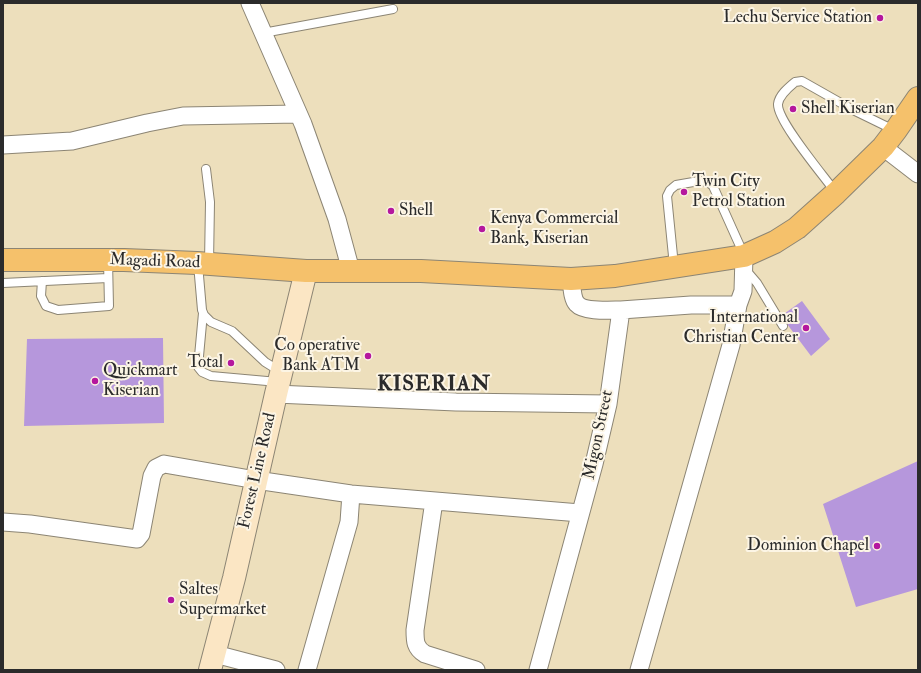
<!DOCTYPE html>
<style>
body{margin:0}
#map{position:relative;width:921px;height:673px;overflow:hidden;background:#eddfbc;font-family:"IM FELL Double Pica",serif}
canvas{display:block}
.frame{position:absolute;inset:0;border:4px solid #2b2b2b;pointer-events:none}
</style>
<div id="map">
<canvas width="921" height="673"></canvas>
<div class="frame"></div>
</div>
<script>
const ctx = document.querySelector('canvas').getContext('2d');
ctx.lineJoin = 'round';
function paint(path, color) { ctx.fillStyle = color; ctx.fill(path, 'evenodd'); }
function trace(path, color, width, dash) { ctx.strokeStyle = color; ctx.lineWidth = width; ctx.lineCap = dash ? 'butt' : 'round'; ctx.setLineDash(dash || []); ctx.stroke(path); }
function drawText(font, color, halo, rows, align = 'center') {
  ctx.font = font + ' "IM FELL Double Pica",serif'; ctx.lineWidth = 4; ctx.setLineDash([]); ctx.textBaseline = 'middle'; ctx.strokeStyle = halo; ctx.fillStyle = color; for (const [text, x, y, turn = 0] of rows) {
    ctx.save(); ctx.translate(x, y); ctx.rotate((+turn || 0) * Math.PI / 180); ctx.textAlign = isNaN(turn) ? turn : align; if (halo) ctx.strokeText(text, 0, 0); ctx.fillText(text, 0, 0); ctx.restore();
  }
}
paint(new Path2D(`
 M802,301L830,339L811,356L781,316Z
 M163,338L164,423L24,426L27,339Z
 M918,461V589L856,607L823,504Z`), '#b697dc');
const service = new Path2D(`
 M263,33L393,9
 M206,169L210,202L209,263
 M836,193C824,176 777,121 778,104C779,95 789,87 795,82L802,81L855,111L894,130
 M198,264L202,310L204,315L211,322L232,331L265,362L281,372
 M674,266L667,196L670,190L676,185L699,181L708,182L713,186L744,255
 M745,269L757,283L783,326
 M42,281L41,296L46,306L58,310L109,306L108,260
 M3,283L108,278
 M203,313L198,367L202,372L211,376L278,382`);
const minor = new Path2D(`
 M250,3L303,124L337,219L351,271
 M3,145L72,141L147,123L183,116L298,114
 M883,147L918,174
 M571,279C572,286 572,299 577,304C584,312 611,310 621,310
 M276,394L456,402L608,404
 M434,501L415,630C415,641 415,648 425,654L476,670
 M3,522L30,524L137,539L141,534L152,476L156,468L164,464L256,480L351,494L580,513
 M215,654L276,670
 M307,670L349,522L351,494
 M538,670L594,464L608,404L621,310L691,305H738
 M639,670L731,345L738,305L743,291L744,256`);
const secondary = new Path2D(`
 M210,670L234,578L276,394L306,271`);
const trunk = new Path2D(`
 M3,260H124L197,263L306,271H421L571,279L615,276L744,256L775,242L797,228L836,193L883,147L896,130L918,98`);
trace(service, '#8c8574', 10);
trace(minor, '#8c8574', 19);
trace(secondary, '#8c8574', 24);
trace(trunk, '#8c8574', 24);
trace(service, '#fff', 8);
trace(minor, '#fff', 17);
trace(secondary, '#fbe6c4', 22);
trace(trunk, '#f5c16b', 22);
for (const [x, y, r, color] of [
 [880,18,4,"#b5179e"],
 [793,109,4,"#b5179e"],
 [684,192,4,"#b5179e"],
 [391,211,4,"#b5179e"],
 [482,229,4,"#b5179e"],
 [806,328,4,"#b5179e"],
 [368,356,4,"#b5179e"],
 [231,363,4,"#b5179e"],
 [95,381,4,"#b5179e"],
 [877,546,4,"#b5179e"],
 [171,600,4,"#b5179e"]
]) { const dot = new Path2D(); dot.arc(x, y, r, 0, 2 * Math.PI); ctx.fillStyle = color; ctx.fill(dot); trace(dot, '#fcf5e5', 1.5); }
drawText('17px', '#2b2b2b', '#fcf5e5', [
 ["Lechu Service Station",872,18,"right"],
 ["Shell Kiserian",801,109],
 ["Twin City",692,182],
 ["Petrol Station",692,202],
 ["Shell",399,211],
 ["Kenya Commercial",490,219],
 ["Bank, Kiserian",490,239],
 ["International",798,318,"right"],
 ["Christian Center",798,338,"right"],
 ["Co operative",360,346,"right"],
 ["Bank ATM",360,366,"right"],
 ["Total",223,363,"right"],
 ["Quickmart",103,371],
 ["Kiserian",103,391],
 ["Dominion Chapel",869,546,"right"],
 ["Saltes",179,590],
 ["Supermarket",179,610]
], 'left');
drawText('17px', '#2b2b2b', '#fcf5e5', [
 ["Magadi Road",155,262,2],
 ["Migon Street",599,435,-78],
 ["Forest Line Road",258,471,-77]
]);
ctx.letterSpacing = '1px';
drawText('bold 21px', '#2b2b2b', '#fcf5e5', [
 ["KISERIAN",434,385]
]);
ctx.letterSpacing = '0px';
</script>
